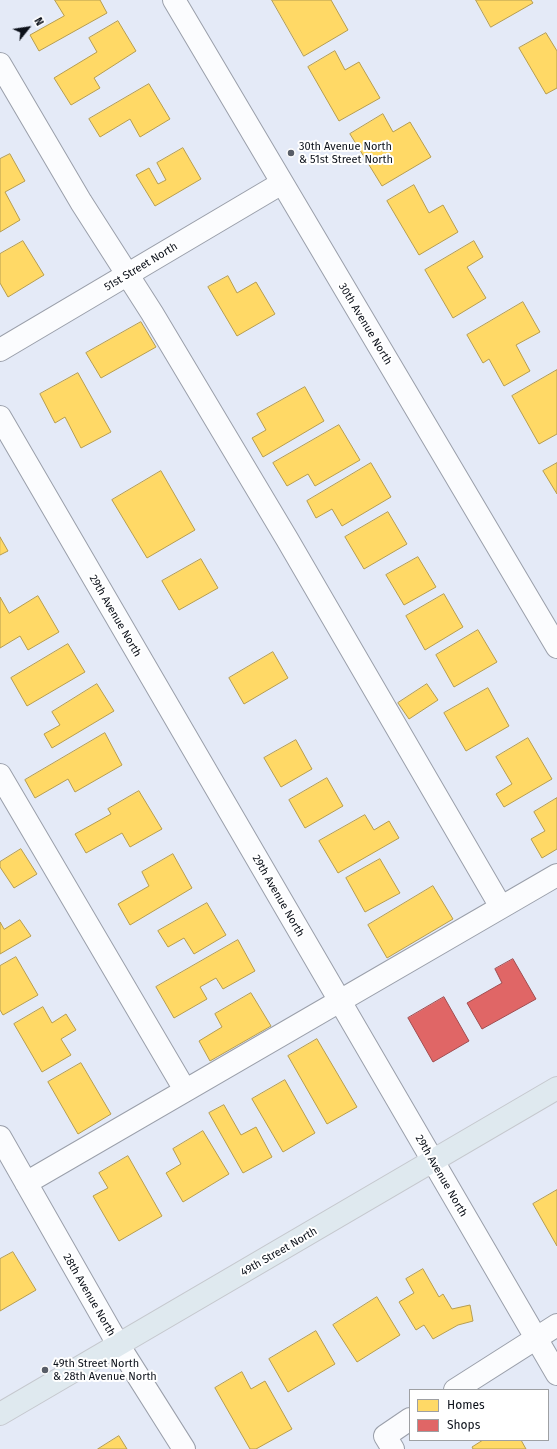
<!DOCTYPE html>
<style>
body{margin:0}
#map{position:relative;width:557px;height:1449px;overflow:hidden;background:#e4eaf7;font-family:"Fira Sans",sans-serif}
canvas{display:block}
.legend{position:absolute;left:409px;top:1389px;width:140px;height:52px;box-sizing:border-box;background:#fff;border:1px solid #9ea0a3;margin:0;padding:5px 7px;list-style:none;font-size:12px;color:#0c111a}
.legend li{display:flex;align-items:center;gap:8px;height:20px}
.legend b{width:20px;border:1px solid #9ea0a3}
.north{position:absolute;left:8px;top:8px;width:40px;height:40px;-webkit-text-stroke:3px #fff;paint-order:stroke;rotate:60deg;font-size:11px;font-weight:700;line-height:16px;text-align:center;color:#0c111a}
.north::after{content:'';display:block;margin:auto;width:14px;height:18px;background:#0c111a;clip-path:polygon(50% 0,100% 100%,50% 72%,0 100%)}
</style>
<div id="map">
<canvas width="557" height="1449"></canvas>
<ul class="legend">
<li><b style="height:11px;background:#ffd966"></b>Homes</li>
<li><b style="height:11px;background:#e06666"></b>Shops</li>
</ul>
<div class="north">N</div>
</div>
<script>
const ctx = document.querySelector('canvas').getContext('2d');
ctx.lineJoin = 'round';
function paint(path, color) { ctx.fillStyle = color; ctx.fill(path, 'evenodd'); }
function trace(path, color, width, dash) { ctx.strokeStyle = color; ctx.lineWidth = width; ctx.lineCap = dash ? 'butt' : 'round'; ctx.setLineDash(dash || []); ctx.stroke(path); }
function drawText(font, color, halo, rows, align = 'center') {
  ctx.font = font + ' "Fira Sans",sans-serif'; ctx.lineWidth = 4; ctx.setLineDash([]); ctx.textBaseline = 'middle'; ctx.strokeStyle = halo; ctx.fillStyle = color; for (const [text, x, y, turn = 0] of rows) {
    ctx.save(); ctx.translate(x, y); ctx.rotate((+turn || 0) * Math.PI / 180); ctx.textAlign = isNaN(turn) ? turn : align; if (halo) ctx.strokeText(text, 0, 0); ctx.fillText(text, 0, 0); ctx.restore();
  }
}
const homes = new Path2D(`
 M55,0H100L107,13L39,51L30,35L64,16Z
 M272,0H331L348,30L304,56Z
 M476,0H531L533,3L491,27Z
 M118,21L136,51L94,78L100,88L71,105L54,78L97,52L89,38Z
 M546,33L557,51V88L546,94L519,48Z
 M335,51L345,70L359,62L380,98L339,121L308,67Z
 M149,84L170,119L140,137L130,119L100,137L89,119Z
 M383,114L393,132L410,122L431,157L382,186L350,134Z
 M183,148L201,179L155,206L136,175L149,168L158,184L166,180L157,163Z
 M10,154L25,181L5,192L20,220L0,232V159Z
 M414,185L429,213L443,205L458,232L419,255L387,201Z
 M23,241L44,275L8,297L0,283V254Z
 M474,241L483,257L467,267L486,298L453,318L425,270Z
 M228,276L237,293L256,282L275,314L237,336L208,287Z
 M523,302L540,332L516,345L530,371L504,386L489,359L483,363L467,335Z
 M141,322L156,347L101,378L86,353Z
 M557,370V434L539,444L512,396Z
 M78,373L111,432L81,448L65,417L55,423L40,394Z
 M305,387L324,421L263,457L252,438L266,430L257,414Z
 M339,425L360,460L315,486L308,474L287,486L273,463Z
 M371,463L391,497L342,526L332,509L316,518L307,501Z
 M557,463V494L543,471Z
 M161,471L195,530L147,558L112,500Z
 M388,512L407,544L364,569L345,537Z
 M0,537L8,551L0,555Z
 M418,557L436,587L404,605L386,575Z
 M201,559L218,588L179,610L162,581Z
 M444,594L463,627L425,650L406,616Z
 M38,596L59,632L28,650L20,636L0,648V597L9,613Z
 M478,630L497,662L454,687L436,655Z
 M68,644L85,672L27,706L11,678Z
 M273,652L288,678L244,704L229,678Z
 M97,684L114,711L52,748L44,734L60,725L52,712Z
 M427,684L438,700L409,719L398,703Z
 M488,688L509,726L466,751L444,713Z
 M105,733L122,765L75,792L68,779L35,798L25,780Z
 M528,738L552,779L504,807L496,794L512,784L496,757Z
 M296,740L312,769L281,787L264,758Z
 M327,778L343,806L305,828L289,800Z
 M139,791L162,829L130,847L122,833L86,853L75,834L111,814L108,809Z
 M557,798V849L542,858L531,839L545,831L534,812Z
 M365,815L374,830L389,821L399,838L338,873L319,841Z
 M21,849L37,874L14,888L0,867V862Z
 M173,854L192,888L130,925L118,904L149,886L142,872Z
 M380,859L400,893L365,912L346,878Z
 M433,886L453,919L387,958L368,925Z
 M207,903L226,935L194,954L184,938L168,947L158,931Z
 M20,920L31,936L0,954V922L4,929Z
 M238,940L255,971L223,989L216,978L200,987L207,999L174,1018L156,987Z
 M16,957L38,995L3,1015L0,1010V966Z
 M251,993L271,1026L210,1061L199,1041L222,1027L215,1014Z
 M43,1007L52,1023L66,1014L76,1030L61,1039L71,1055L42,1072L14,1024Z
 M317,1039L357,1107L327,1124L288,1056Z
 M81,1063L111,1114L78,1134L48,1082Z
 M285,1080L315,1133L283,1152L252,1099Z
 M224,1105L241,1135L256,1127L272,1157L243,1173L209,1113Z
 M203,1131L229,1174L183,1202L166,1173L181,1164L173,1149Z
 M128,1156L162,1216L119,1241L93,1196L108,1188L99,1173Z
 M557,1190V1246L533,1204Z
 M13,1252L36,1290L0,1311V1259Z
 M423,1269L439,1297L443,1294L452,1309L470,1305L473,1321L458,1325L433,1339L424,1325L416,1330L399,1302L414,1293L406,1279Z
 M377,1297L400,1335L357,1362L333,1325Z
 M316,1331L335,1364L288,1392L269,1359Z
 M242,1372L251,1389L265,1381L292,1429L256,1449H250L215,1388Z
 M119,1436L127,1449H98Z
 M521,1440L526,1449H473L472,1447L483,1440Z`);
paint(homes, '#ffd966');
trace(homes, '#b69d4f', 1);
const shops = new Path2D(`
 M513,959L536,999L482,1029L467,1003L502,983L495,969Z
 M444,997L469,1041L433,1062L408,1018Z`);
paint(shops, '#e06666');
trace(shops, '#a04c4f', 1);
const minor = new Path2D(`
 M174,0L557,647
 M0,64L81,202L152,313L287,539L501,907
 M0,350L282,183
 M0,417L557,1374
 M0,775L185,1090
 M0,1137L119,1346L184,1449
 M26,1183L557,875
 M455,1390L557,1325
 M393,1449L385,1436L410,1419`);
const major = new Path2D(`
 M0,1414L557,1088`);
trace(minor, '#9a9faa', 24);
trace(major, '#c5c8ce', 24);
trace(minor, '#fbfcfe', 22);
trace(major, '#dfe9ef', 22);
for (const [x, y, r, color] of [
 [291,153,4,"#585d67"],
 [45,1370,4,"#585d67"]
]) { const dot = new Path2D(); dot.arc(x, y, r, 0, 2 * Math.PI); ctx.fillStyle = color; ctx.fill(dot); trace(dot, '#fff', 1.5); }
drawText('11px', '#0c111a', '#fff', [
 ["30th Avenue North",299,147],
 ["& 51st Street North",299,160],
 ["49th Street North",53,1364],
 ["& 28th Avenue North",53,1377]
], 'left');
drawText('11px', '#0c111a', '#fff', [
 ["51st Street North",141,267,-31],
 ["30th Avenue North",365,324,59],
 ["29th Avenue North",115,616,60],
 ["29th Avenue North",278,896,60],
 ["29th Avenue North",441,1176,60],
 ["49th Street North",279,1252,-30],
 ["28th Avenue North",89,1295,60]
]);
</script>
